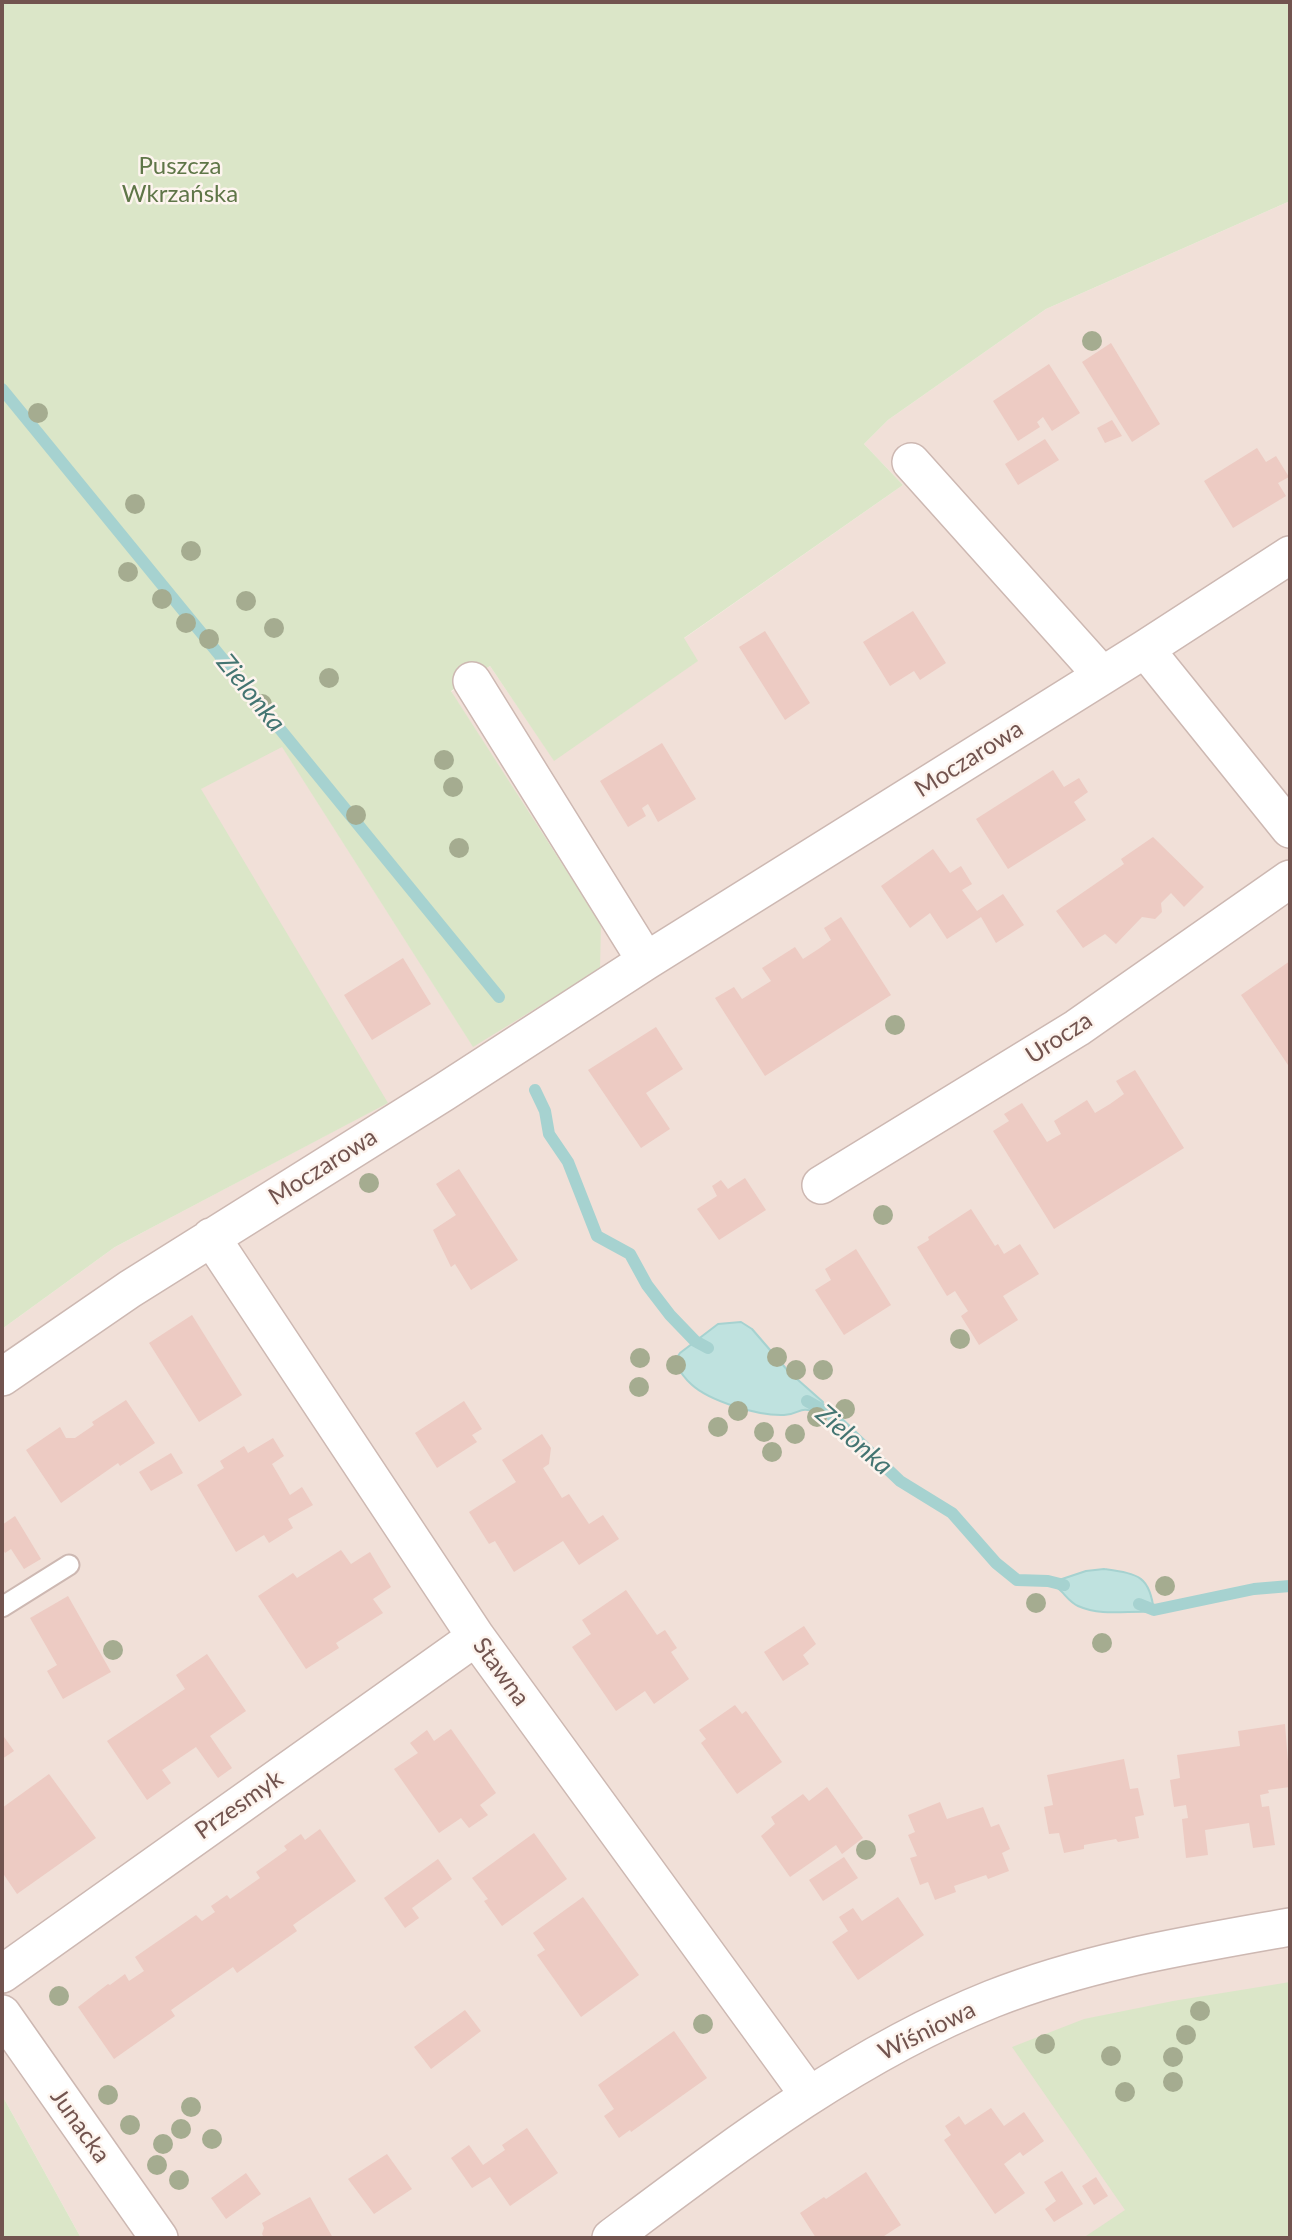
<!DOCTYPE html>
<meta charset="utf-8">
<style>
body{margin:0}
#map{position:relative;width:1292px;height:2240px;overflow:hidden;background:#faefe8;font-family:Lato,sans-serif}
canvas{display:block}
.frame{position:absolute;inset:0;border:4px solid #72544f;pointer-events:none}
</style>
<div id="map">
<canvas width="1292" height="2240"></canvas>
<div class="frame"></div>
</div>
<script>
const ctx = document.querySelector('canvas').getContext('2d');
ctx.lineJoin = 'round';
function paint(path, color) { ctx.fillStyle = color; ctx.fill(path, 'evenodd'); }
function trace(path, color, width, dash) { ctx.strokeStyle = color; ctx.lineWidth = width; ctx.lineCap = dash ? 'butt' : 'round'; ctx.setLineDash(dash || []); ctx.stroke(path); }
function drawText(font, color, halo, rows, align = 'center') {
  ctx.font = font + ' Lato,sans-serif'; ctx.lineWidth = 5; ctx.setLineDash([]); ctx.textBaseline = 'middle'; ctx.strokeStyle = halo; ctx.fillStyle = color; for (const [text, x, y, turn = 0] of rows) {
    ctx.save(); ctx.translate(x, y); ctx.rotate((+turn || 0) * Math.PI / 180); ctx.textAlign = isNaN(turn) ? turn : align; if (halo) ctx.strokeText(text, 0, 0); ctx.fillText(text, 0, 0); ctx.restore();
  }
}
paint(new Path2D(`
 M1290,201V2238H81L2,2095V1329L115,1247L387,1103L200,789L282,746L473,1046L601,924L451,692L490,666L554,760L697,661L683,639L903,485L864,444L888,420L1046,309Z`), '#f1e0d8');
paint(new Path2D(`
 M2,2H1290V201L1046,309L888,420L864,444L903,485L684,638L698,661L554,761L490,666L451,691L601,924L600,969L473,1047L282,747L201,789L388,1103L115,1247L2,1329Z
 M1290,1982V2238H1083L1125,2210L1012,2047L1084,2019L1173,2001Z
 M2,2095L81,2238H2Z`), '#dbe6c8');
const water = new Path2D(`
 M741,1322L752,1329L789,1372L823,1402L820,1413C796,1405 803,1414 784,1415C758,1416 709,1401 691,1384C684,1378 679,1370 674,1362L680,1353L718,1324Z
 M1104,1569C1138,1574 1150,1575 1154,1612C1128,1610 1103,1617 1078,1606C1065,1600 1062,1586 1048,1584L1049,1577L1059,1580L1086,1571Z`);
paint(water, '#bfe2df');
trace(water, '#a6d2d0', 2);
trace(new Path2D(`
 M2,389L499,997
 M535,1090L545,1111L549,1134L568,1162L597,1236L630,1254L647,1285L670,1315L695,1341L708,1348
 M807,1401L830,1414L900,1481L952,1513L996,1563L1017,1580L1048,1581L1064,1585
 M1139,1604L1154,1610L1254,1589L1290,1586`), '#a6d2d0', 12);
paint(new Path2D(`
 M1111,343L1160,424L1132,442L1082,362Z
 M1049,364L1080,413L1052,431L1043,417L1037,422L1040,427L1018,441L993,401Z
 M1112,420L1122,436L1105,443L1097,428Z
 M1045,439L1059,460L1018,485L1005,464Z
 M1257,448L1266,462L1276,456L1289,477L1278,483L1286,496L1233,528L1204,481Z
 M913,611L946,663L920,680L914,671L890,686L863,642Z
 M765,631L810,703L785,720L739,647Z
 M662,743L696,799L658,822L648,804L642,808L646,816L628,827L600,781Z
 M1053,770L1064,787L1079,778L1088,792L1074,802L1086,820L1008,869L976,819Z
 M1153,837L1204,887L1184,907L1171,893L1161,903L1162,912L1155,919L1142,917L1116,944L1105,934L1083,948L1056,911L1124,864L1121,859Z
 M933,849L950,873L961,866L972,884L962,890L977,911L1003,894L1024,925L996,943L981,917L947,939L930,913L910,928L881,886Z
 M841,917L891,995L765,1076L715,998L734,987L742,999L771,981L762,968L795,947L803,959L820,948L831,940L824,928Z
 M403,958L431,1004L372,1040L344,995Z
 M1290,961V1064L1288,1065L1241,995Z
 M656,1027L683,1069L646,1093L670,1129L641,1148L588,1070Z
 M1135,1070L1184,1148L1054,1229L993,1131L1009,1121L1004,1114L1022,1103L1047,1142L1061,1134L1054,1121L1087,1100L1095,1113L1110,1104L1124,1094L1116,1081Z
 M459,1169L518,1260L471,1290L455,1264L451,1267L433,1230L456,1215L436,1184Z
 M745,1178L766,1210L719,1240L697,1209L717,1196L712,1186L721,1180L728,1189Z
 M971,1209L995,1246L998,1244L1004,1254L1020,1244L1039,1274L1003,1296L1018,1320L979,1345L961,1316L968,1311L955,1291L947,1296L917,1247L929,1240L928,1237Z
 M856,1249L891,1305L844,1335L815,1290L831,1280L825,1269Z
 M192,1315L242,1395L199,1422L149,1343Z
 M126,1400L155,1443L120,1466L118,1463L61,1503L26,1450L60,1427L66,1438H75L94,1425L92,1422Z
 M464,1401L482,1429L472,1435L477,1442L437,1468L415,1433Z
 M542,1434L551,1448L549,1464L543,1468L562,1498L569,1494L589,1524L603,1515L619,1539L579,1565L563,1541L514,1572L495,1541L489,1544L469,1512L516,1482L502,1460Z
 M273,1438L284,1456L272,1464L282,1481L290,1495L302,1487L313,1505L288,1519L293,1528L269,1543L264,1535L236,1552L197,1485L224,1468L220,1461L244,1446L248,1453Z
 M171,1453L183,1473L151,1491L139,1472Z
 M15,1516L41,1559L24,1569L11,1549L5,1553L2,1548V1525Z
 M341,1550L351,1564L370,1552L391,1587L373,1599L383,1613L336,1643L339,1648L306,1669L258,1596L293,1573L297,1578Z
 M626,1590L657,1635L665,1630L677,1648L671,1652L689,1679L654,1704L645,1691L616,1711L572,1647L591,1634L582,1620Z
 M68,1596L111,1672L63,1699L47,1671L57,1665L30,1618Z
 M804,1626L816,1644L803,1655L809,1664L783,1681L764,1652Z
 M207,1654L246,1711L210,1736L232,1768L218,1778L196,1747L162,1770L171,1783L147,1800L107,1741L185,1689L176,1675Z
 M735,1705L742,1714L746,1711L782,1762L737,1794L701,1743L706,1739L699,1730Z
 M1285,1724L1290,1787L1268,1790L1269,1793L1260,1795L1262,1807L1269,1806L1275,1845L1253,1848L1249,1823L1205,1830L1208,1855L1186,1858L1182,1819L1188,1818L1186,1805L1174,1807L1170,1780L1180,1778L1177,1755L1240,1746L1238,1731Z
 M451,1729L496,1793L480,1805L488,1815L469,1828L461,1818L439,1833L394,1769L418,1753L410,1743L427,1730L434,1741Z
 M2,1734L14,1751L2,1759Z
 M1124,1759L1130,1789L1138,1788L1144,1815L1135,1817L1139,1838L1118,1842L1116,1839L1084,1845V1849L1064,1853L1059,1833L1049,1834L1044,1807L1053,1805L1047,1775Z
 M49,1774L96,1838L17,1894L2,1872V1808Z
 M827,1787L863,1838L842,1854L836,1845L790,1877L761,1836L775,1824L771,1817L803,1794L809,1801Z
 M940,1802L947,1819L983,1807L991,1827L999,1824L1010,1849L1002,1853L1009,1871L988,1879L986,1875L954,1886L956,1892L935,1900L928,1882L920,1885L910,1858L917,1856L908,1835L915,1832L908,1815Z
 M320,1829L356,1881L293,1925L297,1931L237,1973L233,1967L171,2010L175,2016L114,2059L78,2007L108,1984L110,1985L125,1974L129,1981L144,1971L135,1957L196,1915L202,1921L215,1912L211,1906L227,1895L230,1899L260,1878L256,1872L287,1850L284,1846L301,1834L305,1840Z
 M534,1833L567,1879L502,1926L484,1901L488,1899L472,1878Z
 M844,1857L858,1878L823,1901L809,1880Z
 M438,1859L452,1879L412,1908L419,1918L405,1928L384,1898Z
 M583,1897L639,1975L581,2017L537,1955L545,1950L533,1933Z
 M898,1897L924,1935L858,1980L832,1942L848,1931L839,1917L853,1908L862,1921Z
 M465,2010L481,2031L431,2069L414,2047Z
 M674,2031L707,2078L631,2132L630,2130L619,2138L604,2116L614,2109L598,2085Z
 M991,2108L1004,2126L1024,2112L1044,2141L1023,2156L1020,2152L1004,2164L1025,2193L995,2214L944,2140L951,2135L945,2126L959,2116L965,2125Z
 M527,2128L558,2173L510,2206L490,2177L472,2188L451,2158L469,2145L483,2165L505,2150L502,2145Z
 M387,2154L412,2189L374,2214L348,2179Z
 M1062,2171L1083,2204L1054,2222L1045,2209L1056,2201L1044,2182Z
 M866,2172L901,2225L881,2238H816L800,2213L824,2197L826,2199Z
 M246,2173L261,2194L226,2219L211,2198Z
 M1096,2177L1108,2196L1094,2205L1082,2186Z
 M310,2197L333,2238H264L262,2234L264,2228L262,2223Z`), '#edcbc3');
const service = new Path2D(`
 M2,1607L69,1565`);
const minor = new Path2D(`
 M911,462L1102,675
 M1145,649L1290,829
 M472,681L646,961
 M821,1185L1077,1028L1290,879
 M211,1237L476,1637L809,2095
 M2,1377L130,1289L444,1092L646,961L1145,649L1290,555
 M2,1974L476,1637
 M2,2014L159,2238
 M611,2238C730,2149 852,2055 992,1999C1088,1961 1189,1945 1290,1927`);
trace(service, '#cdb8b2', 23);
trace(minor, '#cdb8b2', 40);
trace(service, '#fff', 19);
trace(minor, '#fff', 37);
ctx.fillStyle = '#a5ac90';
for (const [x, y] of [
 [1092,341],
 [38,413],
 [135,504],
 [191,551],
 [128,572],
 [162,599],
 [246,601],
 [186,623],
 [274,628],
 [209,639],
 [329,678],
 [262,704],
 [444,760],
 [453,787],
 [356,815],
 [459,848],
 [895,1025],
 [369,1183],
 [883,1215],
 [960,1339],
 [777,1357],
 [640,1358],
 [676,1365],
 [796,1370],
 [823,1370],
 [639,1387],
 [845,1409],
 [738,1411],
 [817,1417],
 [718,1427],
 [764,1432],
 [795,1434],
 [772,1452],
 [1165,1586],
 [1036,1603],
 [1102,1643],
 [113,1650],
 [866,1850],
 [59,1996],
 [1200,2011],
 [703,2024],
 [1186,2035],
 [1045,2044],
 [1111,2056],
 [1173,2057],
 [1173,2082],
 [1125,2092],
 [108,2095],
 [191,2107],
 [130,2125],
 [181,2129],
 [212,2139],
 [163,2144],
 [157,2165],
 [179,2180]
]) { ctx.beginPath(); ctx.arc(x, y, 10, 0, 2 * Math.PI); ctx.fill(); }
drawText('24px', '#5f7648', '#fdf4ee', [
 ["Puszcza",180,166],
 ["Wkrzańska",180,194]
]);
drawText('24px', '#72544f', '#fdf4ee', [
 ["Moczarowa",969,759,-32],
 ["Urocza",1059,1038,-33],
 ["Moczarowa",323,1167,-32],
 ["Stawna",501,1672,54],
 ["Przesmyk",239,1805,-35],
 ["Wiśniowa",927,2031,-26],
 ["Junacka",80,2126,55]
]);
drawText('italic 26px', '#447572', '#fdf4ee', [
 ["Zielonka",251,693,51],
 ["Zielonka",854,1440,41]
]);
</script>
